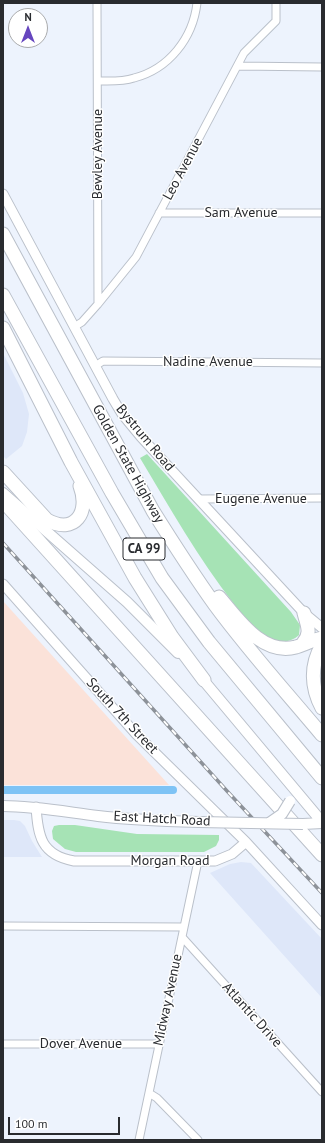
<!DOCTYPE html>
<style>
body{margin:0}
#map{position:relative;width:325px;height:1143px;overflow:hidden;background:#edf3fd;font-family:"PT Sans",sans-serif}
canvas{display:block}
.frame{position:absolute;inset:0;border:4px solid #292b2f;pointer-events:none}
.north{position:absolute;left:8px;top:8px;width:40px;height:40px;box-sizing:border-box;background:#fff;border:1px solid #a9aaac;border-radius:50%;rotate:0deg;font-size:11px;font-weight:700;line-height:16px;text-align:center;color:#292b2f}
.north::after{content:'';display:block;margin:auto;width:14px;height:18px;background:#6646bf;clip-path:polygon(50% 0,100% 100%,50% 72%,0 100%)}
.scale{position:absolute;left:8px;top:1117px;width:112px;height:18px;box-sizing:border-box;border:2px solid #292b2f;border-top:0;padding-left:5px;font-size:12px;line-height:14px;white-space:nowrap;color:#292b2f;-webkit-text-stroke:3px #fff;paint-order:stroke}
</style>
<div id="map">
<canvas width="325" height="1143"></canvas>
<div class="frame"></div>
<div class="north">N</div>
<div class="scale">100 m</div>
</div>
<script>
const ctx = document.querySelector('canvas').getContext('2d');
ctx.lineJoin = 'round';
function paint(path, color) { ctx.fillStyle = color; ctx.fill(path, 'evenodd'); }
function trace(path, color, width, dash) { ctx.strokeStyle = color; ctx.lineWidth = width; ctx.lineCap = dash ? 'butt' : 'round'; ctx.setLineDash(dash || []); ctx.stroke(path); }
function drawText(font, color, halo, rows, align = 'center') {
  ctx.font = font + ' "PT Sans",sans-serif'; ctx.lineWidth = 3; ctx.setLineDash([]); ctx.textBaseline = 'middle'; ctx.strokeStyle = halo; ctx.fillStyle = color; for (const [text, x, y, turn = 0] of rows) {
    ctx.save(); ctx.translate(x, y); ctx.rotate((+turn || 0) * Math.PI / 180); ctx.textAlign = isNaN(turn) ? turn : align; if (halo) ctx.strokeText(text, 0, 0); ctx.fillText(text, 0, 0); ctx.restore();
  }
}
paint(new Path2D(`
 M3,353L23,393L29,414L27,432L22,446L6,459L3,456Z
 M3,820H14L20,821L25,826L32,841L42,857H3Z
 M241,862L251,863L322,939V998L210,873L230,864Z`), '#dee7f9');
paint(new Path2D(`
 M3,601L169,785H3Z`), '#fbe2d9');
paint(new Path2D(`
 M147,454L291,612L300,625L299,635C292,642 281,643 271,640C256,633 244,617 234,604C198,558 170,508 140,458Z
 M59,825H75L137,834L219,835V840L216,846L204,852H76L65,849L53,839L52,831L54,826Z`), '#a6e3b5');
trace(new Path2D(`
 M3,790H173`), '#7ec3f5', 8);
const minor = new Path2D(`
 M97,3L98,304
 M238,66L322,67
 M98,81C110,81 122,82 134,78C169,69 193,38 197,3
 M159,213H322
 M74,327L82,322L98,304L136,257L244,53L276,21V3
 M95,366L103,361L322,363
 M200,499L322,498
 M3,926L184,927
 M182,937L322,1092
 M3,1044H158
 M149,1093L157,1098L198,1140
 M139,1140L198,861`);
const tertiary = new Path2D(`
 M3,194L113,399L122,414L141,437L304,613L322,628
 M3,584L136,734L246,842L322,925
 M36,807C38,836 41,855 74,861H215L232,854L246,842`);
const secondary = new Path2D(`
 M3,493L127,602L178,653
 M199,675L322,822
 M3,806C35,806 66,812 98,816C131,820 165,821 199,822
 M303,824L322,823`);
const motorway = new Path2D(`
 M3,234L153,511C173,543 193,574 215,605C248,650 286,692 322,735
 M3,295L112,493L162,578L209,642L322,778
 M3,328L71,462L135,578L172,637L204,680
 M3,472L47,520C75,535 90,512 80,486
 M3,501L322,855
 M219,597C238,619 262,656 296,647C305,644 313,640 322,638
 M303,643C312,633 307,625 304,613
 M322,645C310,665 311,688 322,708`);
trace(minor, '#bac0ca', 9);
trace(tertiary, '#bac0ca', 11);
trace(secondary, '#bac0ca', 12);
trace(motorway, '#bac0ca', 15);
trace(minor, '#fff', 7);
trace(tertiary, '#fff', 9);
trace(secondary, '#fff', 10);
trace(motorway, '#fff', 13);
const rail = new Path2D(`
 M3,543L227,791L322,893`);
trace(rail, '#8d9299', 3.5);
trace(rail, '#fff', 2, [6]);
const secondaryBridge = new Path2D(`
 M199,822L303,824
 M269,823L282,814L290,801`);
trace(secondaryBridge, '#bac0ca', 12, []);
trace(secondaryBridge, '#fff', 10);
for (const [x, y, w] of [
 [144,549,42]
]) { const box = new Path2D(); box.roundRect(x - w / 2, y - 11, w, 22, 3); ctx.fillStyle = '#fff'; ctx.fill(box); trace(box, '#292b2f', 1); }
drawText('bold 13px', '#292b2f', null, [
 ["CA 99",144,549]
]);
drawText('14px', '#292b2f', '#fff', [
 ["Bewley Avenue",98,154,-90],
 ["Leo Avenue",183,169,-62],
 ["Sam Avenue",241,213],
 ["Nadine Avenue",208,362],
 ["Bystrum Road",145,438,50],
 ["Golden State Highway",128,464,61],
 ["Eugene Avenue",261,499],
 ["South 7th Street",122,716,47],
 ["East Hatch Road",162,819,3],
 ["Morgan Road",170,861],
 ["Midway Avenue",168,1000,-78],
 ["Atlantic Drive",252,1015,48],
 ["Dover Avenue",81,1044]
]);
</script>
